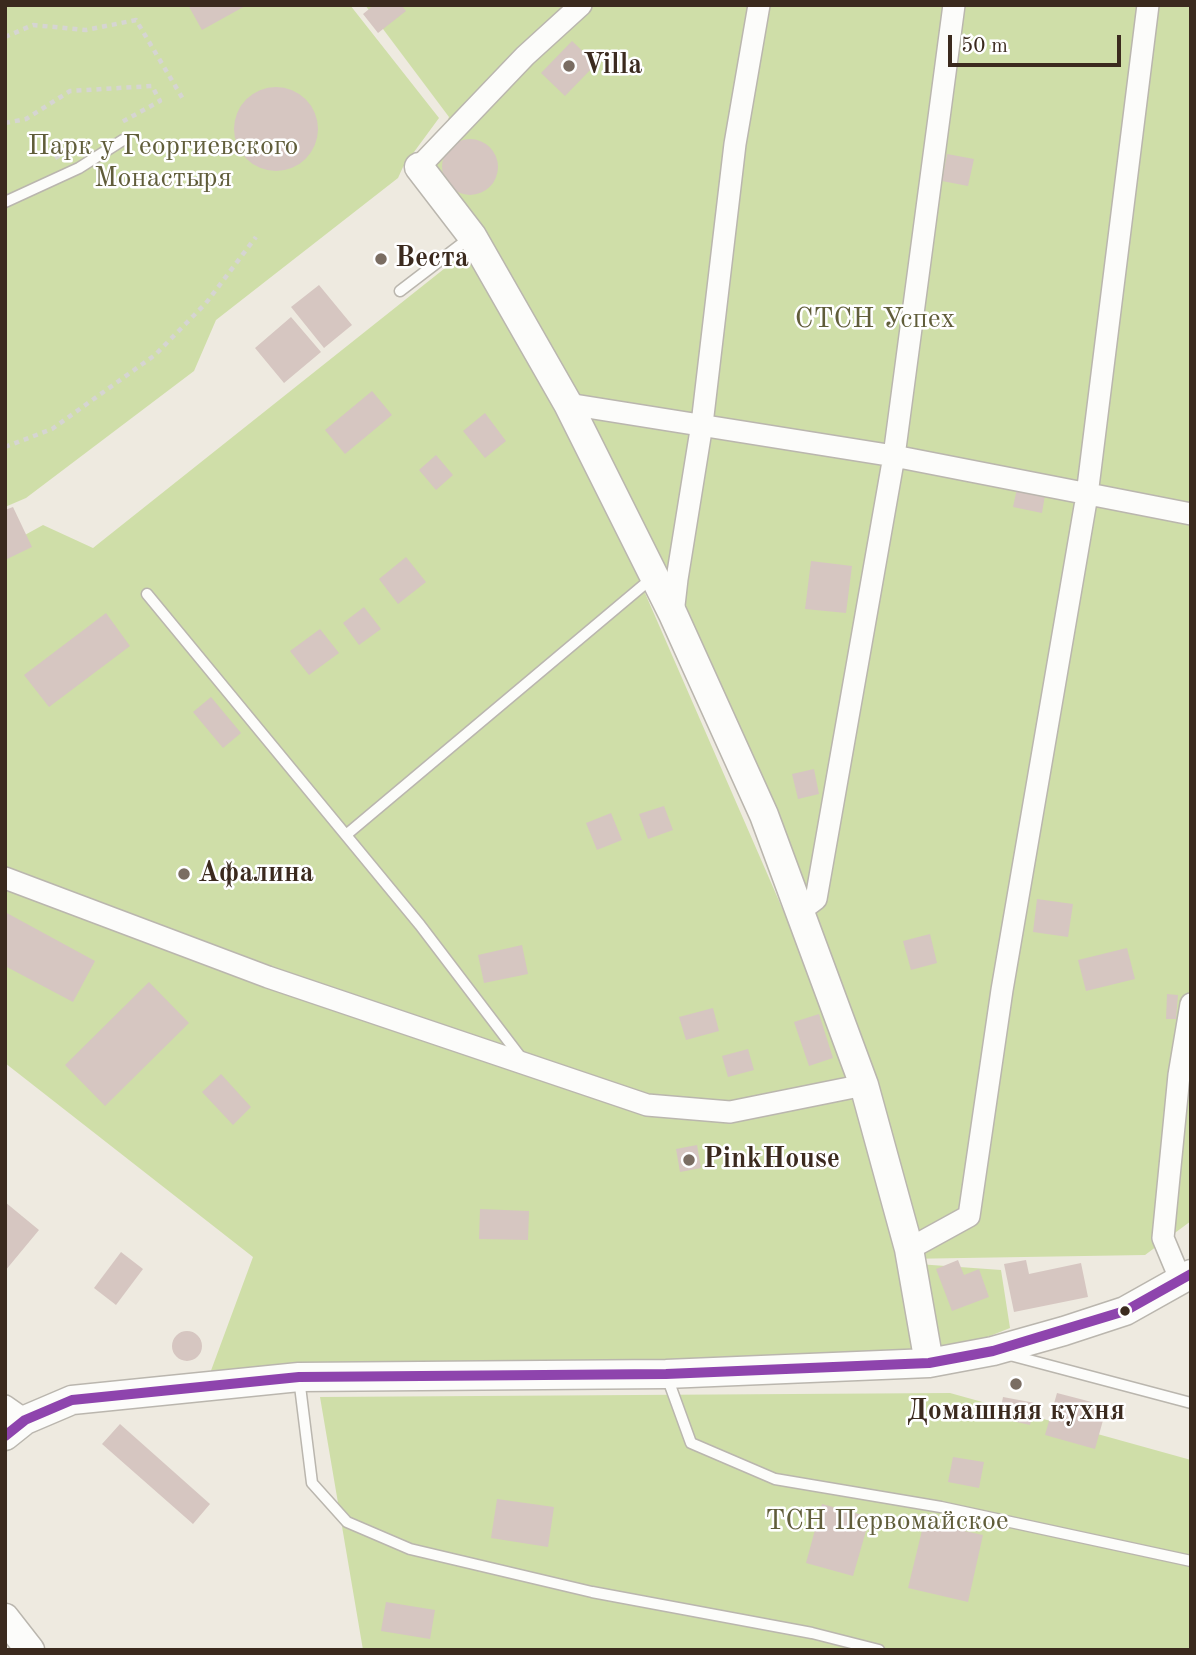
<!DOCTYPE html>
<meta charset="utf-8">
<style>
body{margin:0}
#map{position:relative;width:1196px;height:1655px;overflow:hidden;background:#eeeae0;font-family:"Old Standard TT",serif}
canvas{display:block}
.frame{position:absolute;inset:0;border:7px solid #3b2a1e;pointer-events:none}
.scale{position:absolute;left:948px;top:35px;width:173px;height:32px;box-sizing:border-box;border:4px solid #3b2a1e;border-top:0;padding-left:9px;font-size:21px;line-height:24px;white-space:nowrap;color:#3b2a1e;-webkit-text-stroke:5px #fff;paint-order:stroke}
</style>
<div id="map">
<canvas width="1196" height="1655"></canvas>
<div class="frame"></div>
<div class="scale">50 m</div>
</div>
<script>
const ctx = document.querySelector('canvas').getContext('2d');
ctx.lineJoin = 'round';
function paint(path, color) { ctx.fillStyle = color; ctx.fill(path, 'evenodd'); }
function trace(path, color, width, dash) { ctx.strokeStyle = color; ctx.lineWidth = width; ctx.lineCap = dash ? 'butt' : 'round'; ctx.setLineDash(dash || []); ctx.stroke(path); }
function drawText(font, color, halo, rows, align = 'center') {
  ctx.font = font + ' "Old Standard TT",serif'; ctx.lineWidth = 5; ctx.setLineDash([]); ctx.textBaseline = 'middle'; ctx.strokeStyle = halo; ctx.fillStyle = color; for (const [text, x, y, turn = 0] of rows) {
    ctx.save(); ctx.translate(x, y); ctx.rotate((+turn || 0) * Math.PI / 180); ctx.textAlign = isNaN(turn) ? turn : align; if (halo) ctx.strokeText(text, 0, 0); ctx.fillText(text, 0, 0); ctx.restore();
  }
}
paint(new Path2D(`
 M5,5H350L439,118L403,167L398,178L216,320L194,371L26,498L5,507Z
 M365,5H1191V1221L1145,1255L903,1259L904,1263L1001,1270L1010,1328L945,1354L209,1376L253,1257L5,1063V546L43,525L93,548L469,249L564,407L857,1080L688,664L562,391L429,168L449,117Z
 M950,1393L1191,1460V1650H363L320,1397Z`), '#cfdea8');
paint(new Path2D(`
 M188,5H247L202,30Z
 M374,5H401L406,11L378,33L363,14Z
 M572,41L596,64L565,96L541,73Z
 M234 129a42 42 0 1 1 84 0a42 42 0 1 1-84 0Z
 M442 167a28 28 0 1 1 56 0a28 28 0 1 1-56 0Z
 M947,154L974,159L968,186L942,181Z
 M319,285L352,325L324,348L291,307Z
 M291,317L321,352L284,383L255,348Z
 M372,391L392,415L345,454L325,430Z
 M485,413L506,441L485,458L463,431Z
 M436,455L453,475L436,490L419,470Z
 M1018,484L1046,489L1042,513L1013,507Z
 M13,507L32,547L5,560V510Z
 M406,557L426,582L398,604L379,579Z
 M811,561L852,566L846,613L805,609Z
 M364,607L381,629L359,645L343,623Z
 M106,613L130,646L49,707L24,675Z
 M320,629L339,653L309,675L290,651Z
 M211,697L241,733L223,748L193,712Z
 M814,769L819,794L798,799L792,774Z
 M664,806L673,830L648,839L639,814Z
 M611,813L622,840L597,850L586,823Z
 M1037,899L1073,904L1068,937L1033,932Z
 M5,912L95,961L73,1002L5,966Z
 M930,934L937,963L911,970L903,941Z
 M522,945L528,974L484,983L478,955Z
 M1127,948L1135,979L1086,991L1078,960Z
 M149,982L189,1023L105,1106L65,1065Z
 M1167,994L1178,995L1176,1019H1166Z
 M713,1008L719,1031L686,1040L679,1017Z
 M819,1014L833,1058L809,1066L794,1022Z
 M748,1049L754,1070L728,1077L722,1056Z
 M221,1074L251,1107L233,1125L202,1092Z
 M697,1145L701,1168L680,1172L676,1149Z
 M5,1202L39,1230L5,1271Z
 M480,1209L529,1211L528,1240L479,1239Z
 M121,1252L143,1269L116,1305L94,1288Z
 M958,1260L964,1275L979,1269L989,1297L952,1311L936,1269Z
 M1026,1260L1029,1274L1081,1263L1088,1297L1014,1312L1004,1264Z
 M172 1346a15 15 0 1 1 30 0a15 15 0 1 1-30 0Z
 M1057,1393L1107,1406L1095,1449L1045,1435Z
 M1003,1397L1035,1403L1030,1425L999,1418Z
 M120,1424L210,1504L193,1524L102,1444Z
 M953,1457L984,1462L979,1488L948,1482Z
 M497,1499L554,1507L548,1547L491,1538Z
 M822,1504L870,1517L853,1576L806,1563Z
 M924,1522L983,1535L968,1602L908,1588Z
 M386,1602L435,1610L430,1639L381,1631Z`), '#d6c6c1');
const lane = new Path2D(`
 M5,202L79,168L123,140
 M400,291L472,236
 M147,594L420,925L522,1059
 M346,835L652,578
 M1006,1354L1191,1403
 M666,1374L691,1443L775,1479L941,1507L1191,1561
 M299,1378L312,1483L347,1522L410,1549L592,1592L812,1633L879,1650`);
const street = new Path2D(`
 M419,167L525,56L581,5
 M568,404L894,456L1191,514
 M673,614L677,579L702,424L735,144L759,5
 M5,878L268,977L647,1105L730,1112L864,1085
 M799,912L816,899L894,456L954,5
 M909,1249L969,1216L1002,990L1087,495L1148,5
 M1181,1281L1163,1238L1179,1075L1191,1004
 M5,1406L25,1420`);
const secondary = new Path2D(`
 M419,167L472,236L568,404L673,614L764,815L864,1085L909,1249L929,1363
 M5,1436L25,1420L72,1400L299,1377L666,1374L929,1363L993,1351L1064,1331L1125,1311L1191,1274
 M5,1618L30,1650`);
trace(lane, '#bab6ae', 13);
trace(street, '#bab6ae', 24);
trace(secondary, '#bab6ae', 31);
trace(new Path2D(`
 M5,37L33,25L86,30L136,20L183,99
 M5,123L26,119L70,91L152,86L160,101L120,123
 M55,158L84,142
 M5,447L52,429L155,355L206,303L256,237`), '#d6d5d2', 4.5, [5, 5]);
trace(lane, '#fcfcfa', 10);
trace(street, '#fcfcfa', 21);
trace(secondary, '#fcfcfa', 28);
trace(new Path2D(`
 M5,1436L25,1420L72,1400L299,1377L666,1374L929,1363L993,1351L1125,1311L1191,1274`), '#8e44ad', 10);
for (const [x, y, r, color] of [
 [569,66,7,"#7a6d62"],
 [381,259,7,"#7a6d62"],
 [184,874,7,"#7a6d62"],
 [689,1160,7,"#7a6d62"],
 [1125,1311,6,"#3b2a1e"],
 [1016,1384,7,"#7a6d62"]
]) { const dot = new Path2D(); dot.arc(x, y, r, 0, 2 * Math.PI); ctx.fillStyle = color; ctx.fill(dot); trace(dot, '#fff', 2.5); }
drawText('bold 28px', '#3b2a1e', '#fff', [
 ["Villa",583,66],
 ["Веста",395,259],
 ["Афалина",198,874],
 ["PinkHouse",703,1160],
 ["Домашняя кухня",1016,1412,"center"]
], 'left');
drawText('28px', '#605d3a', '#fff', [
 ["Парк у Георгиевского",163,147],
 ["Монастыря",163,179],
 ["СТСН Успех",875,320],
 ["ТСН Первомайское",887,1522]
]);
</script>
